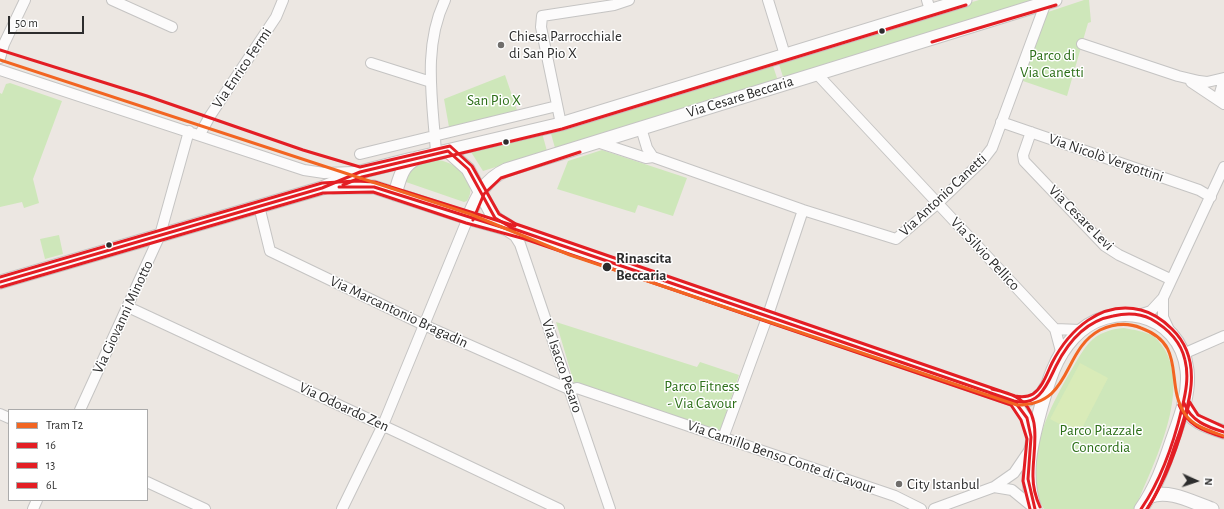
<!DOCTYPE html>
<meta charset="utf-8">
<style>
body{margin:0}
#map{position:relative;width:1224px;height:509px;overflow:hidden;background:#ece7e2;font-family:"Alegreya Sans",sans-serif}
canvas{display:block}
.legend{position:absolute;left:8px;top:409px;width:140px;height:92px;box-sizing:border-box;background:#fff;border:1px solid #ababab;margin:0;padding:5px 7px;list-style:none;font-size:12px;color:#2d2d2d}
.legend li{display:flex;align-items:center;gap:8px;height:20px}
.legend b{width:20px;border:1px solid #ababab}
.north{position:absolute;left:1176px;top:461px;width:40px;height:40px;-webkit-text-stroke:3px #fff;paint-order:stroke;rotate:93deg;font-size:11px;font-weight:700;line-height:16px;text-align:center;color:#2d2d2d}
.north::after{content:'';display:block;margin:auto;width:14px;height:18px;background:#2d2d2d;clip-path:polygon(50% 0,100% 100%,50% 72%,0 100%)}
.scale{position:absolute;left:8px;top:16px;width:76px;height:18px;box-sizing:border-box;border:2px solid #2d2d2d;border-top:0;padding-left:5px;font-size:12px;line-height:14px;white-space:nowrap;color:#2d2d2d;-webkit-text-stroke:3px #fff;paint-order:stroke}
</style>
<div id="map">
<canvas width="1224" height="509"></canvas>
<ul class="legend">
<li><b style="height:5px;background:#f26522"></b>Tram T2</li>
<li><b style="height:5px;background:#e31e24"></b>16</li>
<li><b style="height:5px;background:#e31e24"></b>13</li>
<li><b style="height:5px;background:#e31e24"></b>6L</li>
</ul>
<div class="north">N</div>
<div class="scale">50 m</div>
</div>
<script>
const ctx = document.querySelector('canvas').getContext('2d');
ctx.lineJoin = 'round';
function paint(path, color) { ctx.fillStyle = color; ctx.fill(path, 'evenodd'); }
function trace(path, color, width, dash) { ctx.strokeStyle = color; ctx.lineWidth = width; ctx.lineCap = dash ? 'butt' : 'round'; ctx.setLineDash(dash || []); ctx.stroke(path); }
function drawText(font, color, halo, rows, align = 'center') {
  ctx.font = font + ' "Alegreya Sans",sans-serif'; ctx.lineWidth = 3; ctx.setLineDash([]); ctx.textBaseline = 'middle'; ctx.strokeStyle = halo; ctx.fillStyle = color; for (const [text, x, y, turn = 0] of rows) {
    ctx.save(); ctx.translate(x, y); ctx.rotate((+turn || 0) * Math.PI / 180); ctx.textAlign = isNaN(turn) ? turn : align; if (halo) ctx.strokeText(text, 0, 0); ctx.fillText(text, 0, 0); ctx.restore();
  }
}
paint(new Path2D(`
 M979,0H1040L784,80L778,61Z
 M1084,0H1089L1091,22L1088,23L1067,96L1020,80L1045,13Z
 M772,63L778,81L555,148L550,130Z
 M505,75L518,113L449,127L444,99Z
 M10,83L62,101L33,179L39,203L24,208L22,202L0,207V93L2,94L6,84Z
 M542,133L547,151L483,171L471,152Z
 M602,150L687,178L673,216L638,205L635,213L557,189L568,161Z
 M435,160C453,159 480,182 467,201L464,202L403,181L415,164Z
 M59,235L63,254L45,259L40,239Z
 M556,322L697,367L700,362L739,375L720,431L574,383Z
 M1124,328C1134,330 1144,331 1153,336C1158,339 1162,346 1165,350C1189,392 1156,459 1139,499L1134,509H1044C1021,466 1047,412 1069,374C1075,364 1081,352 1089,343C1098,333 1111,329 1124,328Z`), '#cee7ba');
paint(new Path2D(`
 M1080,363L1108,378L1079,434L1050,419Z`), '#d9ebb8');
const minor = new Path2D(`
 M112,0L172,27
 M768,0L785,55
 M927,0L930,10
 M1082,44L1178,76L1199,81L1207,82L1224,78
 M0,58L4,44L25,0
 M371,63L431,82
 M0,70L304,170L324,173L354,172
 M817,74L1055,329L1062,355
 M1224,79L1220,93L1224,104
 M1191,82L1224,104
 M1001,122L1199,190L1211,197
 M561,124L541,27L542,16L614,5L629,0
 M1031,132L1023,155L1024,161L1105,246L1119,255L1170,279
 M200,134L210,116L276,17L283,0
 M597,142L646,158L653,157L647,148L641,128
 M436,153C433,102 422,48 445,0
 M360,154L557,106
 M653,157L803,210L896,239L937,204L982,161L992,148L1046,2
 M259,206L270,251L424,325L571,390
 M506,230L515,236L520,244L610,509
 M526,234L1014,401C1028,404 1039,399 1045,386
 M128,307L401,434L559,509
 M1139,315L1151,311L1163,298
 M1055,329L1081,330
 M1170,332L1163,317V298L1224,167
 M1183,354L1224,336
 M571,390L577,388L895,496L921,509
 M1014,401L1026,418L1032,438
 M80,410L160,235L189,131
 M0,414L9,418
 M723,438L768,315L803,210
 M147,482L205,509
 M994,487L1012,490L1034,508
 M33,509L37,500
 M342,509L383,425L468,218
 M934,509L994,487L1014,473L1029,451`);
const tertiary = new Path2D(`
 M448,151L468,169L492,214L498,220L508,226
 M333,187H374L468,218L526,234
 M395,194C400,178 401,166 417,158L561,124L965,0
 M468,218C477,197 484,180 506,170L1055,0
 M0,282L322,188L360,172L412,159
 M1184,403C1189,422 1208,427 1224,432
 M1149,497C1168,488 1194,503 1212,509
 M1035,509C1023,476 1031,444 1040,411C1047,386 1054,358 1073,338C1110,297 1180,311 1187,370C1190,394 1180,418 1172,441C1164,465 1156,488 1141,509`);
trace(minor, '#c5c4c3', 12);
trace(tertiary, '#c5c4c3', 15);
trace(minor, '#fcfbfb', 10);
trace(tertiary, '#fcfbfb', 13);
trace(new Path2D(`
 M339,187H374L514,231
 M0,282L322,188L360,172L448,151L468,169L495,218L514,229L1014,401C1023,403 1032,402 1039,395C1047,387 1051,376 1056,366C1068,342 1085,321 1113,316C1126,313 1139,313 1151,319C1167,328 1181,342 1185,360C1189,376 1186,392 1182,408C1174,442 1161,480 1141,509
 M991,394L1015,402L1027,418L1031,437L1028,479L1035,509
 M1184,403C1191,421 1207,427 1224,432`), '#e31e24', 3);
trace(new Path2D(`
 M932,42L1056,5
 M343,185L362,177L562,129L966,5
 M473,220L484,194L501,178L580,152
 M1,287L323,193L373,192L466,223L525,239L1011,405L1021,420L1027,439L1023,481L1030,509
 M1179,405C1187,425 1203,431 1223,437
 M1147,509C1168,477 1180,441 1189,404`), '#e31e24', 3);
trace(new Path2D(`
 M0,50L147,96L303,150L360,167L450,146L472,166L499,214L516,224L1015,396C1021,397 1028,397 1033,394C1043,387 1047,373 1052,363C1069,330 1101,300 1141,310C1153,313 1163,320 1172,329C1205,361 1189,407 1175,445C1168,467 1160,490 1147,509
 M0,277L322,183L356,181L375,182L515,226
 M992,389C1000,391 1009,393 1016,397C1045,413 1032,451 1033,477C1033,488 1036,498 1040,507
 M1189,401L1198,415L1224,427`), '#e31e24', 3);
trace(new Path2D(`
 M0,60L470,214L570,255L1017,405C1073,405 1061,351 1100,330C1113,324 1127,322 1141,328C1188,345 1164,383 1185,414C1194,427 1210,431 1224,436`), '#f26522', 3);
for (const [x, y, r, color] of [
 [882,31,3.5,"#2d2d2d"],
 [501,45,4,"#706e6c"],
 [506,142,3.5,"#2d2d2d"],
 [109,245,3.5,"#2d2d2d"],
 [607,267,5,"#2d2d2d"],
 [899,484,4,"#706e6c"]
]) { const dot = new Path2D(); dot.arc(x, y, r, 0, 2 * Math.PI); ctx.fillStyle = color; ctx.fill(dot); trace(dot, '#fff', 1.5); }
drawText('15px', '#2d2d2d', '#fff', [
 ["Chiesa Parrocchiale",509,36],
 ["di San Pio X",509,53],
 ["City Istanbul",907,484]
], 'left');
drawText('15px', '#2c6f18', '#fff', [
 ["Parco di",1052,55],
 ["Via Canetti",1052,72],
 ["San Pio X",494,100],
 ["Parco Fitness",702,386],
 ["- Via Cavour",702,403],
 ["Parco Piazzale",1101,430],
 ["Concordia",1101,447]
]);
drawText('15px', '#2d2d2d', '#fff', [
 ["Via Enrico Fermi",242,68,-56],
 ["Via Cesare Beccaria",740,97,-17],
 ["Via Nicolò Vergottini",1106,158,19],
 ["Via Antonio Canetti",943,195,-43],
 ["Via Cesare Levi",1081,218,45],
 ["Via Silvio Pellico",985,254,47],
 ["Via Marcantonio Bragadin",399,312,25],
 ["Via Giovanni Minotto",123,317,-65],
 ["Via Isacco Pesaro",562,366,71],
 ["Via Odoardo Zen",344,407,25],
 ["Via Camillo Benso Conte di Cavour",781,457,19]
]);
drawText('bold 15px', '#2d2d2d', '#fff', [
 ["Rinascita",616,258],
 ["Beccaria",616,275]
], 'left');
</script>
